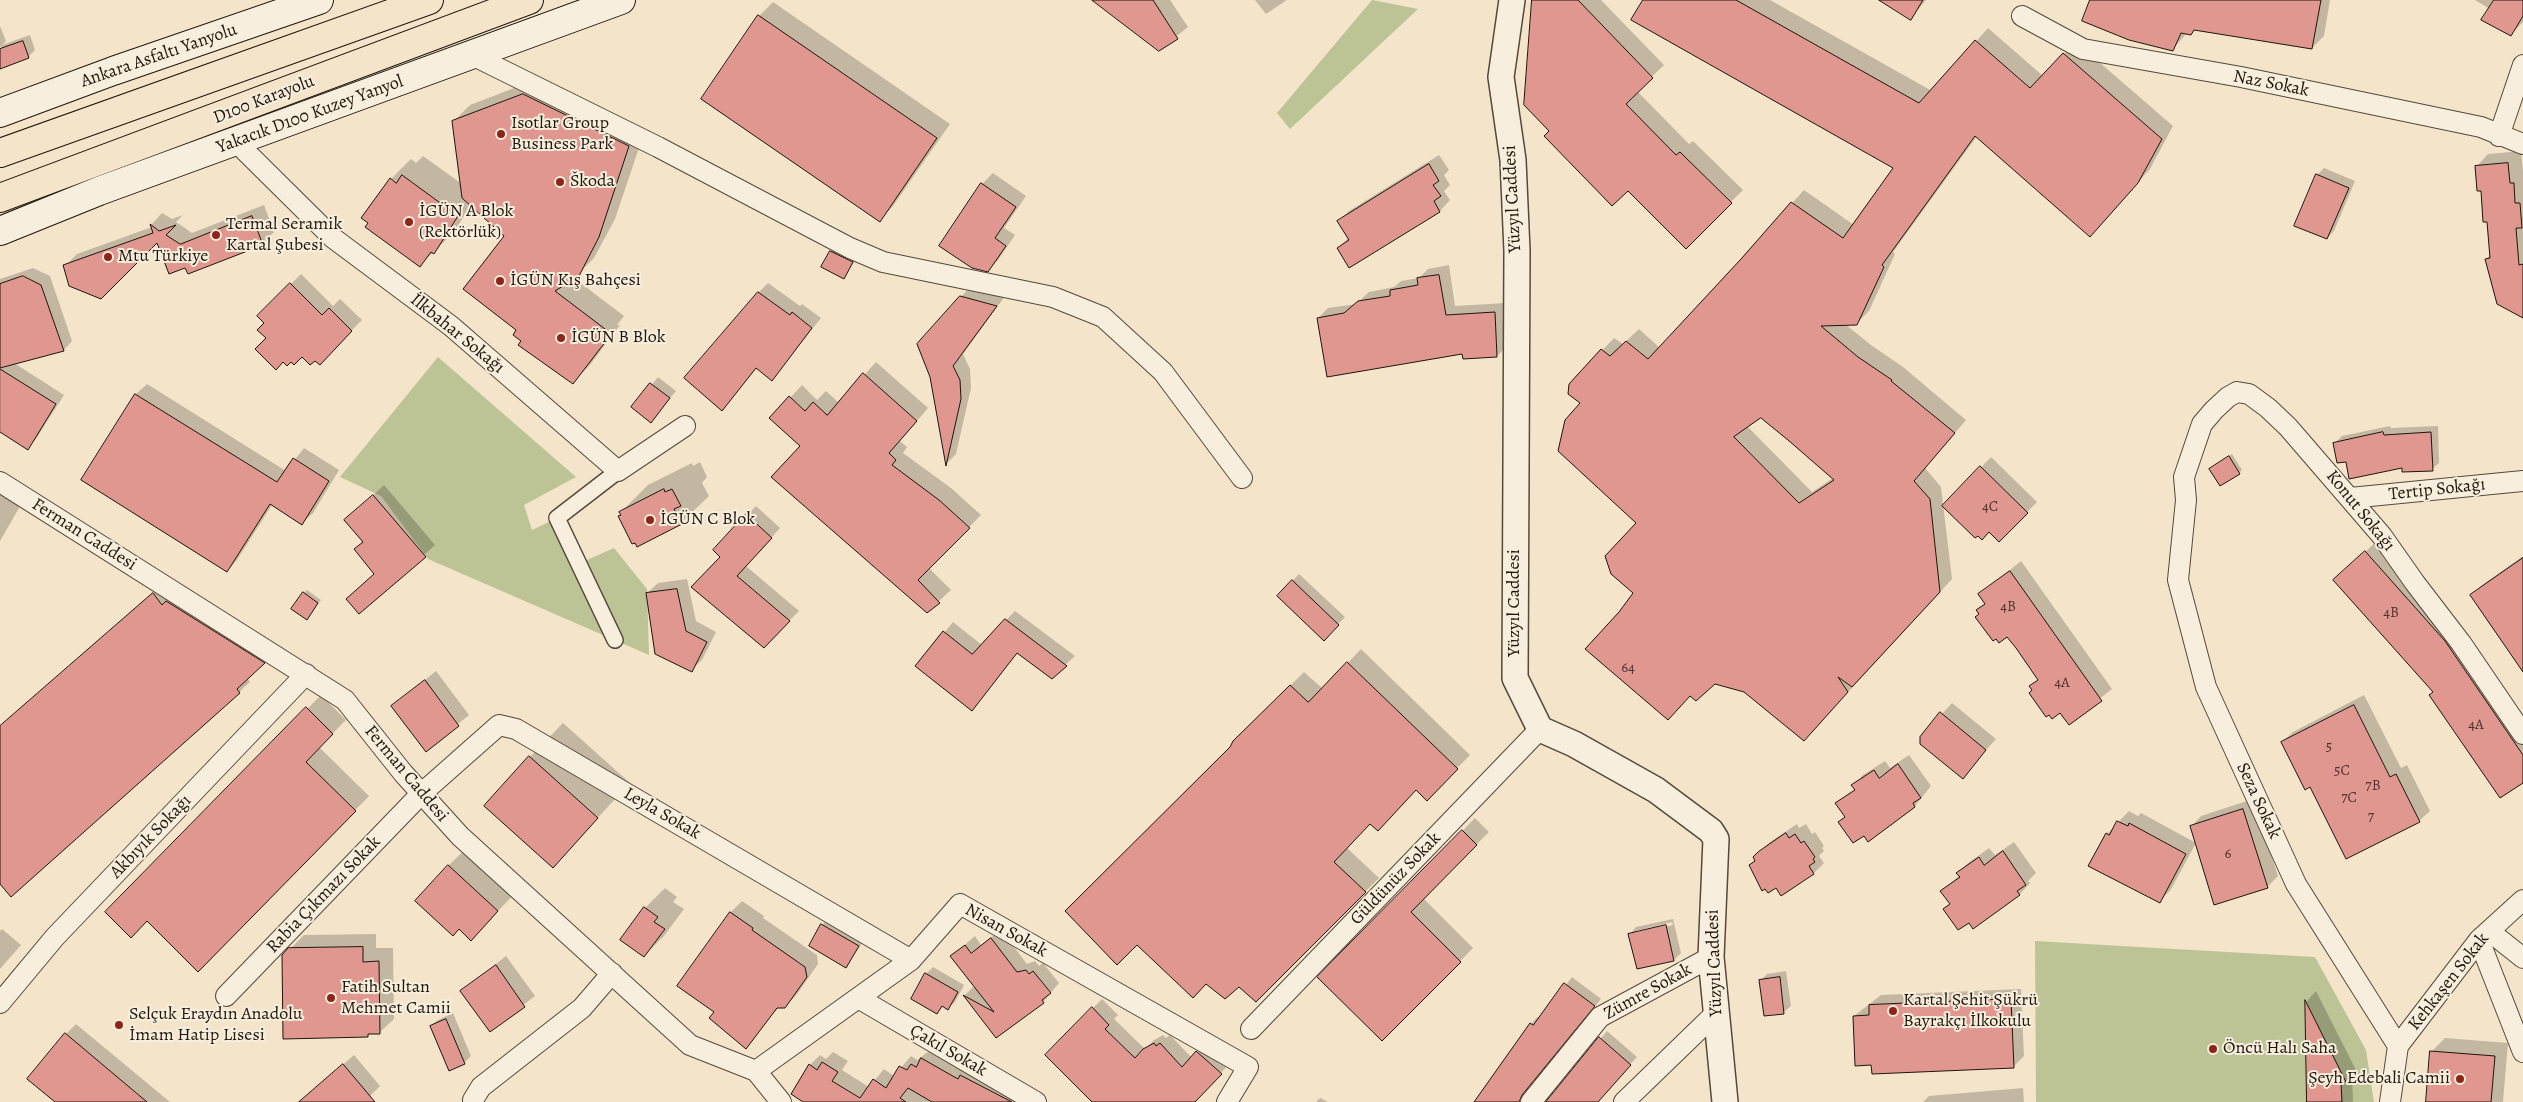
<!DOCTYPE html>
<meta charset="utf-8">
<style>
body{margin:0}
canvas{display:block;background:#f4e5ca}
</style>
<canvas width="2523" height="1102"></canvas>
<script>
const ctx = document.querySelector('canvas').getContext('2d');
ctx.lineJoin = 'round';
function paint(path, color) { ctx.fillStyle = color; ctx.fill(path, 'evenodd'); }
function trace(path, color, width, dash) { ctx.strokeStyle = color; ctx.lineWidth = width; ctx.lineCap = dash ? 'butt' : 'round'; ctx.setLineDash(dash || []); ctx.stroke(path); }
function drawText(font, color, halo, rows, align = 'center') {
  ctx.font = font + ' Alegreya,serif'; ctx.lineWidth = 4; ctx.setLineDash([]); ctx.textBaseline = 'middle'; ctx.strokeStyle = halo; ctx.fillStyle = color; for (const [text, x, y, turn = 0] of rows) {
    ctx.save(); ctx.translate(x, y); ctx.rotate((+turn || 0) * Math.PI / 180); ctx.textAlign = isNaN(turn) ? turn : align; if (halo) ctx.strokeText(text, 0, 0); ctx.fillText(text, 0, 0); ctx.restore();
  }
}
paint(new Path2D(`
 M1372,0L1418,9L1290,129L1277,113Z
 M438,357L576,477L524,505L532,530L557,518L578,564L614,548L647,589L649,655L428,559L381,496L340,477Z
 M2035,941L2315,957L2366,1050L2374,1102H2036Z`), '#bcc496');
paint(new Path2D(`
 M1094,0H1170L1188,27L1159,50Z
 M1255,0H1287L1266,14Z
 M1533,0H1601L1664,65L1637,91L1689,144L1693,141L1743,190L1686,247L1628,189L1551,131Z
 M1644,0H1770L1932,91L1988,28L2043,76L2076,42L2173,126L2150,169L2102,223L1977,136L1893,252L1895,254L1869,311L1857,323L1845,324L1871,345L1903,367L1966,420L1925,468L1941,487L1952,579L1816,727L1745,691L1620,613L1634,593L1638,523L1582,403L1570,384L1614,338L1623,344L1639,329L1660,348L1804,190L1854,225L1895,168ZM1761,417L1833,478L1812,492L1747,426Z
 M1881,0H1926L1911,18Z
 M2092,0H2330L2324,36L2312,48L2195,29L2191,34L2187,33L2173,49Z
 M2475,0H2523V22L2511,34L2490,9Z
 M773,2L950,124L893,206L880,220L759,16Z
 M0,26L6,41L2,45L30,35L35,50L28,57H0L2,46L0,47Z
 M540,78L645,130L615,219L594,258L574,278L624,316L617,325H620L589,366L573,382L520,345L523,341L518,330L506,236L471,205L454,232L420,265L391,179L411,159L416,163L423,156L462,184L453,122L470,105Z
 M2521,151L2523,171V316L2486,259L2491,254L2489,220L2476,167L2488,154Z
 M1439,155L1449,170L1444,175L1450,185L1444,191L1450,200L1440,211L1349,266L1338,248L1349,237L1339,221L1349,211Z
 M2324,168L2355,181L2334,231L2327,238L2317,175Z
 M993,173L1026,196L1004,228L1015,235L998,260L988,270L941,245L982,184Z
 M264,205L274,232L262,244L186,266L157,241L65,266L77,254L152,227L151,225L162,213L172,219L183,215L176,222L192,233Z
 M838,245L859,255L843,278L831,252Z
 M1449,265L1455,306L1505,303L1507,346L1497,356L1463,352L1318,318L1328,308L1356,304L1369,292L1394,287L1401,281L1419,278L1428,269Z
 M33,268L50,276L72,341L64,350L14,363L64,395L36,439L27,448L0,431V279Z
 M301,274L333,306L340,299L362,320L319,363L267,338L266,323L259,316Z
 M768,283L800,306L802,304L821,318L772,379L757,367L722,410L758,293Z
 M971,286L1006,295L963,354L970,369L971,388L956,454L947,463L931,377L961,297Z
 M876,362L928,408L900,441L907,447L903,453L951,488L981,515L929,568L951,590L927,612L801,446L771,418L802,385L817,400L826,391L839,403Z
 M658,377L676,391L657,414L633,407Z
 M147,384L286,471L304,448L339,470L313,513L302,523L272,505L237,560L227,571L83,480L136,394Z
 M2390,426L2391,428L2438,426L2439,463L2432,469L2347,460L2335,443L2342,436Z
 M2232,454L2242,470L2239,473L2214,466Z
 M1991,457L2037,502L1999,541L1989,531L1944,506Z
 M700,462L707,477L702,483L709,496L681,523L622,514L621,512L648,485L692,463L693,466Z
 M0,481L26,496L0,541Z
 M384,485L435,545L359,612L347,599L376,573L364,541L346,520Z
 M756,506L780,528L746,566L799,611L764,646L722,557L747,515Z
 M2376,542L2523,730V781L2434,692L2345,570Z
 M2523,556V653L2472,595L2482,585Z
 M2021,561L2112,689L2069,723L2061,711L2033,690L2031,687L2039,679L2008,635L1978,610L1986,603L1980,594Z
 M1299,574L1345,617L1324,639L1278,596Z
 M687,579L696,621L716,632L702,660L691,670L647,593L658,583Z
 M164,583L274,652L247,678L250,682L239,692L0,882V726Z
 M307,590L321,600L310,615L304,593Z
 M1015,611L1075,656L1052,677L1018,652L972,709L917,666L953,622L982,645Z
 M1361,649L1470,755L1427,799L1416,789L1370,823L1347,848L1379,878L1256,1001L1231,748L1234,742L1304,672L1323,689Z
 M436,671L469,715L426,750L393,706Z
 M321,695L346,720L319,747L369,796L198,970L148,920L107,912Z
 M2364,695L2401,768L2407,765L2430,811L2419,821L2310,785L2282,742L2293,732Z
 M1952,703L1996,739L1962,777L1921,737Z
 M563,723L630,783L553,866L530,757Z
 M1909,755L1931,786L1915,806L1846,816L1837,804L1855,788L1853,786L1863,775L1885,761L1890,768ZM1859,785L1860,787L1847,797V794Z
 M2253,799L2278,876L2267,887L2191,827L2201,816Z
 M2129,811L2138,816L2141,813L2196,843L2170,891L2159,901L2107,834Z
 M1475,818L1489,832L1423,898L1473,948L1382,1040L1319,977Z
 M1797,824L1799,828L1806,824L1812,834L1815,832L1824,846L1822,848L1824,851L1819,856L1824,863L1814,873L1777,886L1750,865L1756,860L1754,857L1770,842Z
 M476,839L525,883L471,939L448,866Z
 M2014,842L2036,873L2028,881L2030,883L2020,894L1974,927L1942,891L1960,875L1958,873L1968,863L1989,848L1995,855Z
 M665,888L677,897L673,902L684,909L664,936L644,956L645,908Z
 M742,901L764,916L763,918L817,955L818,964L797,994L785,1007H779L745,1047L716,1012L731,912Z
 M829,918L865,939L846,966L810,945L822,925Z
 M1673,919L1681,953L1674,960L1637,968L1630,934L1636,927ZM1672,922L1673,925L1636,933V931Z
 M2,929L21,945L0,969V931Z
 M1001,930L1027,964L1035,961L1039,966L1043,963L1059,983L1043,1002L997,1036L965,995L973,987L977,989L952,956L975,936L981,945Z
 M376,934V948H393L394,1019L380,1032L371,1033L367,1036L283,956L304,935Z
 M506,956L535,996L490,1031L462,991Z
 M933,967L964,985L955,1002L948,1008L943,1006L937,1012L912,998L926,974Z
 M1786,971L1791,1006L1784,1012L1760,981L1767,974Z
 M1572,977L1601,999L1531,1083L1506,1102H1476L1531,1024L1537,1017L1540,1019Z
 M2021,989L2024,1056L2014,1066L1873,1064L1854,1016L1881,995Z
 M2316,991L2356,1070L2352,1075L2353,1102H2309L2307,1001Z
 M1102,999L1118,1015L1114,1019L1145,1049L1154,1040L1163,1035L1166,1038L1170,1035L1192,1058L1207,1043L1230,1063L1194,1102H1090L1092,1100L1046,1055Z
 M453,1013L471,1056L464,1063L431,1026L438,1020Z
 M76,1024L170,1102H57L66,1034Z
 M1607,1031L1637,1057L1594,1102H1548Z
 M2445,1038L2508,1043L2503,1102H2427L2431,1052Z
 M933,1048L1041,1102H806L810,1065L820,1055L826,1059L833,1052L848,1061L842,1070L869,1087L884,1069L894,1076L911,1056L917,1060Z
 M354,1055L380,1086L370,1096L363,1102H300Z
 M2023,1088L2024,1102H1923L1929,1096Z
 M1320,1098L1328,1102H1316Z`), '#0003');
const building = new Path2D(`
 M1092,0H1153L1178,39L1159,51Z
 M1532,0H1578L1653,78L1626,104L1676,155L1680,152L1732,203L1686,249L1628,191L1612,206L1544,136L1549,131L1524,105Z
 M1643,0H1736L1919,103L1975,40L2030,88L2063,53L2162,139L2138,183L2090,237L1975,136L1882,265L1884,267L1857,325L1821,326L1858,357L1892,380L1891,381L1955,433L1914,481L1930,499L1940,592L1852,687L1838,677L1848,692L1804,741L1744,692L1715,684L1696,701L1690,696L1668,720L1585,649L1619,612L1633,593L1611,574L1605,556L1636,523L1558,451L1565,420L1580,403L1568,394L1569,384L1601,349L1610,356L1626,341L1648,359L1741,259L1791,202L1843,238L1893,168L1631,20ZM1761,418L1788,440L1834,480L1799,503L1734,437Z
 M1879,0H1923L1911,20Z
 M2090,0H2321L2312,49L2194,30L2191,35L2181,33L2173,51L2129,40L2082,21Z
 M2494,0H2523V16L2511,36L2481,20Z
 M758,15L937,138L880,222L701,99Z
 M23,41L29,58L0,69V49Z
 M523,94L629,146L599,237L579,276L555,291L609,332L602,341H606L573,384L518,345L521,341L513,335L516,330L463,289L504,236L462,198L452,121Z
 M2508,163L2510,183H2514L2515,203H2520L2522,228H2516L2519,265L2523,264V318L2497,304L2485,259L2490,258L2487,222H2483L2481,191H2477L2475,166Z
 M1429,164L1439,181L1433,185L1441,196L1434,201L1440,212L1349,268L1337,248L1349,240L1337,221Z
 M2316,174L2349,188L2327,239L2294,226Z
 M402,175L458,216L434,254L431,252L420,267L365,227L368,223L361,218L390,178L396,183Z
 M981,183L1016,207L995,238L1006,246L988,272L972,268L939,246Z
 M252,216L263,245L188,274L185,268L169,274L157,243L101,299L69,286L63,265L153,233L150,224L159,231L176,225L166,235L180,244Z
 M830,251L853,262L844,279L821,267Z
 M1439,275L1446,315L1495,312L1497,357L1463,359L1462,354L1327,377L1317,318L1344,313L1358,301L1390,296V290L1418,285L1417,278Z
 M23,276L41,285L64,351L0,368V284Z
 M290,283L322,315L329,308L352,331L320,365L315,361L310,365L302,357L294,365L291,362L287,366L283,362L276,370L255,349L266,338L257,330L264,323L257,316Z
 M758,292L790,315L792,312L812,328L772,381L756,368L722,411L684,378Z
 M960,296L997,306L953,366L960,380L961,399L946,466L930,377L917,344Z
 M0,369L56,404L28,450L0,432Z
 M863,373L917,421L889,453L896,460L892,465L939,500L970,528L918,580L940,603L927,613L771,477L800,446L769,418L789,396L805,411L813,402L827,415Z
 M650,383L670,398L651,423L631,407Z
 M135,394L277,482L293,458L329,481L302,525L270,504L227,572L81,480Z
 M2383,432L2384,435L2431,432L2433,471L2402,472V468L2349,479L2346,462L2337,463L2333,443Z
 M2229,456L2240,474L2220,486L2209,469Z
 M1980,466L2028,513L1999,542L1989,532L1982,540L1978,536L1975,538L1942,506Z
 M664,489L665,492L672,489L681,506L674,509L682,524L637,547L635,543L632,544L618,516L621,515L619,512Z
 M373,495L426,557L359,614L346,599L374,574L354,549L363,542L344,520Z
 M746,514L772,538L737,576L790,621L764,648L691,587L720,557L713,550Z
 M2365,551L2445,641L2523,755V783L2500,798L2429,695L2433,692L2333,580Z
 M2523,558V672L2470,595Z
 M2010,571L2102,701L2069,725L2060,713L2052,719L2049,715L2046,717L2029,693L2032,690L2029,686L2038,680L2016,648L2007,637L1999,643L1996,639L1993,641L1975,617L1979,614L1976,610L1985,604L1978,594Z
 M1292,580L1339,625L1324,641L1277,596Z
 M677,589L686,631L707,642L692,672L655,654L646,593Z
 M303,592L318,603L307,620L291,609Z
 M153,593L162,605L166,601L265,663L237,689L240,693L11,897L0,884V726Z
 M1005,619L1067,666L1052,679L1017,653L972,711L915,666L943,631L972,654Z
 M1347,662L1458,769L1427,801L1416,790L1378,831L1370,824L1334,862L1366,892L1256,1002L1239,987L1225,999L1206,984L1193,998L1137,945L1117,965L1065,911L1230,747L1233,741L1290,685L1308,702Z
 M425,680L459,726L426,752L391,706Z
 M2354,705L2390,777L2396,774L2420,822L2346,859L2310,787L2305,790L2281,742Z
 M306,707L333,734L306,762L356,811L198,972L147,921L131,938L105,912Z
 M1940,712L1986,750L1963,779L1920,744V737Z
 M529,756L598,818L553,868L484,806Z
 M1898,764L1921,798L1913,803L1915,807L1868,842L1864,836L1853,843L1838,822L1845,817L1835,803L1855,790L1851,785L1874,770L1879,778Z
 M2243,809L2268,888L2214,905L2190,826Z
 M2117,821L2128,826L2129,823L2186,854L2160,903L2088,866L2106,833L2109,835Z
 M1462,830L1477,845L1411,912L1461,962L1382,1041L1317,977Z
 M1786,833L1789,838L1795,834L1801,843L1804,841L1815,857L1813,859L1815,862L1809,866L1814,874L1781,896L1776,888L1768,893L1765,889L1762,891L1749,865L1755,861L1753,857L1758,852Z
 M2003,851L2026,885L2017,891L2020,895L1973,929L1969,923L1958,930L1943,909L1950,904L1940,891L1960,877L1956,873L1979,857L1984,865Z
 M448,865L498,911L471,941L459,929L453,936L415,901Z
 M644,907L658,917L654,922L665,929L644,957L620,940Z
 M730,912L753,928L752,930L805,967L807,977L785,1008H777L746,1049L709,1018L714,1012L677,986Z
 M821,924L859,946L846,968L809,946Z
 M1666,925L1674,961L1637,969L1628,934Z
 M991,938L1017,972L1026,970L1029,974L1033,971L1051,993L1042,1000L1044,1003L996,1038L963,995L994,1012L950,956L965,945L971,953Z
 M363,947V962L379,961L380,1034H368V1037L283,1039L282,955L288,948Z
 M496,965L525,1007L490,1032L460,991Z
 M925,973L958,992L948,1010L942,1006L937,1014L911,999Z
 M1780,977L1784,1014L1764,1016L1759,980Z
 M1564,983L1595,1006L1522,1095L1519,1102H1474L1530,1023L1533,1025Z
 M2011,999L2014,1068L1872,1074L1871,1065L1855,1066L1853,1016L1869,1015V1005Z
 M2305,1000L2346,1082H2341L2342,1102H2307Z
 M1092,1007L1109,1025L1105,1029L1135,1058L1143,1049L1154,1043L1156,1046L1160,1043L1182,1067L1196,1051L1222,1074L1195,1102H1092L1045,1055Z
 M446,1019L465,1064L449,1071L430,1026Z
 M65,1033L147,1102H55L27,1079Z
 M1599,1037L1631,1065L1598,1102H1546Z
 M2430,1051L2495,1056L2491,1102H2426Z
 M921,1058L958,1079L960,1075L1012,1102H932L908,1088L900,1098L906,1102H803L791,1094L809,1064L817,1070L822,1062L838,1072L832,1081L860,1098L873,1079L886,1088L899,1066L907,1070L911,1064L916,1067Z
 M343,1064L375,1102H299Z`);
paint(building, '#e09790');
trace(building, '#1e150c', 1);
const pedestrian = new Path2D(`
 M615,640L557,518L618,471`);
const minor = new Path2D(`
 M2022,16L2083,49L2241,77L2481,127L2523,144
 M474,56L658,147L850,248L883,262L1053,297L1103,317L1163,372L1242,478
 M2499,136L2523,65
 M236,142L333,238L451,326L618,471L685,426
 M0,482L345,700L403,773L460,836L690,1045L756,1071L781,1102
 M2350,498L2523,481
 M2489,931L2523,958
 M2479,940L2523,1052
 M226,996L421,794L499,725L516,729L911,960
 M860,999L1036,1102
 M0,1003L55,937L306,674
 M1251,1029L1540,729
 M2398,1046L2479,940L2523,900
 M756,1071L911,960L960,904L1248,1067L1227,1102
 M473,1100L481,1087L582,1008L612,973
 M1531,1102L1600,1017L1711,957
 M1624,1102L1716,1013
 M2390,1102L2398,1046L2296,884L2206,687L2178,580L2186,500L2184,477L2202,424L2214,410L2228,397L2237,392L2249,394L2268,408L2288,427L2382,536L2415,583L2461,643L2523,734`);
const tertiary = new Path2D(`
 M1512,0L1501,77L1513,160L1517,251L1515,678L1540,729L1574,744L1656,790L1711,831L1716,839L1711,957L1725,1102`);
const secondary = new Path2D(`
 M0,113L113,71L319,0
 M0,231L99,191L621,0`);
const trunk = new Path2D(`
 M0,153L429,0
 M0,198L529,0`);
trace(pedestrian, '#54493c', 18);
trace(minor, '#54493c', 22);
trace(tertiary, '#54493c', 28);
trace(secondary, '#1e150c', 30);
trace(trunk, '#1e150c', 30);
trace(pedestrian, '#f8eedd', 15);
trace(minor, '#f8eedd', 20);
trace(tertiary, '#f8eedd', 25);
trace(secondary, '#f8eedd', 28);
trace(trunk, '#f4e5ca', 28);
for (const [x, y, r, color] of [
 [501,134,5,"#8f2418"],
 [560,182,5,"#8f2418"],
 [409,222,5,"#8f2418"],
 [216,235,5,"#8f2418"],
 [108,257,5,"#8f2418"],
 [500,281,5,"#8f2418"],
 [561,338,5,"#8f2418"],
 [650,520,5,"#8f2418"],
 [331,998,5,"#8f2418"],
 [1893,1011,5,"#8f2418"],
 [119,1025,5,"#8f2418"],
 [2213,1049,5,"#8f2418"],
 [2460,1079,5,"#8f2418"]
]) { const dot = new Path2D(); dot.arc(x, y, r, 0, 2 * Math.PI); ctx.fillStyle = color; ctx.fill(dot); trace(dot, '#f8eedd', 2); }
drawText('15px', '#4e362d', null, [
 ["4C",1990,507],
 ["4B",2008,607],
 ["4B",2391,613],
 ["64",1628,668],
 ["4A",2062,683],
 ["4A",2476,725],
 ["5",2329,747],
 ["5C",2342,771],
 ["7B",2373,786],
 ["7C",2349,798],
 ["7",2371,817],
 ["6",2228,854]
]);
drawText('18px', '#1e150c', '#f8eedd', [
 ["Ankara Asfaltı Yanyolu",159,56,-19],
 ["Naz Sokak",2271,84,11],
 ["D100 Karayolu",264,100,-21],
 ["Yakacık D100 Kuzey Yanyol",310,115,-20],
 ["Yüzyıl Caddesi",1513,199,-93],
 ["İlkbahar Sokağı",457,334,39],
 ["Tertip Sokağı",2437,490,-6],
 ["Konut Sokağı",2360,511,51],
 ["Ferman Caddesi",84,535,32],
 ["Yüzyıl Caddesi",1515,603,-90],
 ["Ferman Caddesi",406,774,50],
 ["Seza Sokak",2258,801,65],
 ["Leyla Sokak",662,814,30],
 ["Akbıyık Sokağı",151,837,-46],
 ["Güldünüz Sokak",1396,879,-46],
 ["Rabia Çıkmazı Sokak",324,895,-46],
 ["Nisan Sokak",1006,931,29],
 ["Yüzyıl Caddesi",1715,963,-92],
 ["Kehkaşen Sokak",2449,982,-52],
 ["Zümre Sokak",1648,992,-29],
 ["Çakıl Sokak",948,1051,30]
]);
drawText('18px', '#1e150c', '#f8eedd', [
 ["Isotlar Group",511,124],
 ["Business Park",511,145],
 ["Škoda",570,182],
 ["İGÜN A Blok",419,212],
 ["(Rektörlük)",419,233],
 ["Termal Seramik",226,225],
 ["Kartal Şubesi",226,246],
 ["Mtu Türkiye",118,257],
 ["İGÜN Kış Bahçesi",510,281],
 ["İGÜN B Blok",571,338],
 ["İGÜN C Blok",660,520],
 ["Fatih Sultan",341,988],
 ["Mehmet Camii",341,1009],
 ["Kartal Şehit Şükrü",1903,1001],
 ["Bayrakçı İlkokulu",1903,1022],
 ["Selçuk Eraydın Anadolu",129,1015],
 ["İmam Hatip Lisesi",129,1036],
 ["Öncü Halı Saha",2223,1049],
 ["Şeyh Edebali Camii",2450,1079,"right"]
], 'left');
</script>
